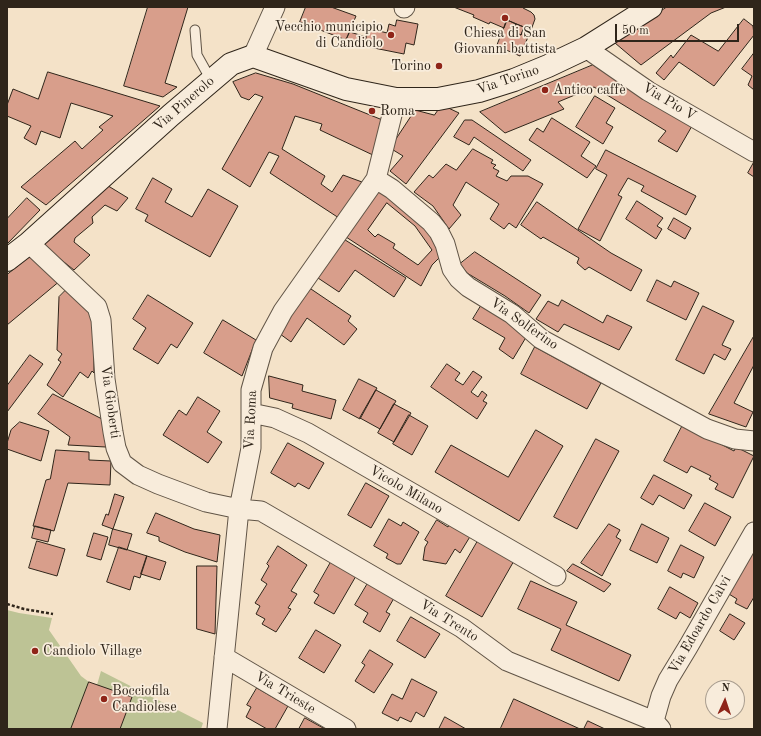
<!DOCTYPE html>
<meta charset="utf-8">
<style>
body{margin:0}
#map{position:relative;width:761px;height:736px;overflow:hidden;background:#f4e2c8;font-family:"Old Standard TT",serif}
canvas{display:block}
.frame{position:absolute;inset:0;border:8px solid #2f251a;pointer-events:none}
.north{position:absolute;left:705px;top:680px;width:40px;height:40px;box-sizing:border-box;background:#f8ecdb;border:1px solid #a89c8e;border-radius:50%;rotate:3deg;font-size:11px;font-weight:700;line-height:16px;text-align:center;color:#2f251a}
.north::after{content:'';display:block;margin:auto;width:14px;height:18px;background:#8f2418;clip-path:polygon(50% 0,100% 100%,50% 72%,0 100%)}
.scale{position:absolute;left:615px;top:24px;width:124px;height:18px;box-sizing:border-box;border:2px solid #2f251a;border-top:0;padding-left:5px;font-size:12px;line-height:14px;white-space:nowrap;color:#2f251a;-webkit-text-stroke:3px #f8ecdb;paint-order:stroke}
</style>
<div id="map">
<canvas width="761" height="736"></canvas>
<div class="frame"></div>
<div class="north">N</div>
<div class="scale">50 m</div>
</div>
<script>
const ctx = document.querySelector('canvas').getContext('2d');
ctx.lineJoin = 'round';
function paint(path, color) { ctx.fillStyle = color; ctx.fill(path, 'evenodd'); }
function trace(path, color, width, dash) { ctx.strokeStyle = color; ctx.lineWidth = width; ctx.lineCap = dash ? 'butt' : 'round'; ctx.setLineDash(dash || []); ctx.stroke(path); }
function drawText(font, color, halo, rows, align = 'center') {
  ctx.font = font + ' "Old Standard TT",serif'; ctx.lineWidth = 3.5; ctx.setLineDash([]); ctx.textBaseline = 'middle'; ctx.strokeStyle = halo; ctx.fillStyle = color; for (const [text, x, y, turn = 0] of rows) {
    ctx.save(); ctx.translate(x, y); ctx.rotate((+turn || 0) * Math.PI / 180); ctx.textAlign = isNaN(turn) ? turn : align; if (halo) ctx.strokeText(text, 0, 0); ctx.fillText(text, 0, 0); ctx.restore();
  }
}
paint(new Path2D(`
 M7,610L19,613L52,618L49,630L81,676L89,682L97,685L101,671L203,723L201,729H7Z`), '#bdc395');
const building = new Path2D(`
 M148,7H188L165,83L177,87L163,97L124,86Z
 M306,7H331L356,16L346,40L300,22Z
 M457,7H523V8L531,12L534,15L535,19L531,30L507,20L504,28L490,22L489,24L473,17L474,15L456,8Z
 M667,7H726L711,13L641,65L615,43L644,22Z
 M744,19L753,26L754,35L714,86L679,62L664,80L656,73L671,55L673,58L691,35L718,51Z
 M397,20L418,24L414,45L406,43L404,54L364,46L368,28L387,33L389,24L395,26Z
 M507,20L516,24L513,31L521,35L524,27L531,30L520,56L497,46Z
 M516,24L524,27L521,35L513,31Z
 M350,32L366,37L364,46L346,40Z
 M754,53V90L748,85L752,76L742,69Z
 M593,65L692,126L677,152L658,141L666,131L594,87L558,102L564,109L505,133L480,112Z
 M48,72L160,106L46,205L21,187L75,141L82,149L103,130L99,127L113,116L71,103L60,138L41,131L36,145L24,138L31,126L7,116V105L13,89L38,99Z
 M256,73L293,84L385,121L375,156L320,130L322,124L295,116L282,149L325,176L321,184L332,192L343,175L362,182L342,220L270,173L279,156L269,152L250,187L222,169L263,97L255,94L249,100L241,97L233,82Z
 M595,96L615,108L606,123L613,127L603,144L576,127Z
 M442,105L459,113L406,184L390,171L403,156L390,148L415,110L434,115Z
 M552,118L590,142L581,156L596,166L587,178L529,140L537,128L543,132Z
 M465,120H472L531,160L523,171L474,137L469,145L454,137Z
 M473,149L493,160L491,163L496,165L493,168L499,171L496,176L507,181L511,176H528L543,184L516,228L509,223L504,229L490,219L499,204L466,182L453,205L461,215L449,229L433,206L414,192L429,175L433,178L446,164L456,170Z
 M606,150L696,196L686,215L641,191L644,186L628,178L618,195L622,197L600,241L578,229L607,175L596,169Z
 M754,162V177L748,173Z
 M153,178L172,189L165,202L192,217L208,189L238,206L210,257L145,221L148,215L136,209Z
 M105,184L128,198L117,211L105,205L92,217L93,223L75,238L74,242L90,255L74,270L45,247L44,238Z
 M379,184L444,246L445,252L432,265L421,286L343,235ZM387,203L415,226L432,250L418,265L393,248L395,244L378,234L375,237L368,230Z
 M27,198L40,210L8,243L7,242V219Z
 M637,201L663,218L657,226L662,229L656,239L626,219Z
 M537,202L611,253L642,270L631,291L589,267L585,270L577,263L579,258L543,237L541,239L521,225Z
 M674,218L691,228L685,239L668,229Z
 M342,238L406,278L394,297L355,270L339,292L315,276Z
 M475,252L541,295L529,313L505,296L467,273L460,264Z
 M33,254L61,280L7,325V275Z
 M657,280L671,287L674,281L699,293L686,320L647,301Z
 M70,286L94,307V373L92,371L88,378L80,372L63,397L47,385L61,362L58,360L62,354L57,350L59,297Z
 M308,287L351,316L348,321L357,329L344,345L307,318L291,342L276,331Z
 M148,295L193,323L177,348L171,344L158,364L133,349L146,328L133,319Z
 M562,300L603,323L607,315L632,327L619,350L564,324L558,332L536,319L548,301L558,306Z
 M484,301L528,334L513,359L499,349L505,338L473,319Z
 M703,306L734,321L722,345L731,349L725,360L714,354L704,374L676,360Z
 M223,320L256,340L242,376L204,353Z
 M754,336V365L734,403L753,412L746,427L709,414Z
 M535,347L601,383L587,409L521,374Z
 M30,355L43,364L7,412V386Z
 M447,364L460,373L455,380L463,385L473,371L482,377L471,392L478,397L482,391L487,395L483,401L487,403L477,419L431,387Z
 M269,376L303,385L302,391L336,400L331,419L292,408L293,404L270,398Z
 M359,379L377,388L360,419L343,410Z
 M376,390L396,401L380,429L360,418Z
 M53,394L104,420L106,447L68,445L70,437L38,414Z
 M198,397L220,411L207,432L222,442L208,463L163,435L179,410L186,415Z
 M394,404L411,413L394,442L378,433Z
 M409,415L428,426L412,455L393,444Z
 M685,421L707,437L734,451L736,447L754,456L733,498L715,489L718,484L709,479L711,476L691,466L687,473L664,461Z
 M20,422L49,431L41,461L7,449V443L11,430Z
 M536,430L563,446L519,521L435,472L451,445L508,477Z
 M596,439L619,451L577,529L554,517Z
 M288,443L324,463L309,489L298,483L295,487L271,473Z
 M56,450L89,452V460L111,461L110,485L68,483L54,531L33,526L46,480L50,479Z
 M654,475L692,495L684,509L659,495L653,505L641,498Z
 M366,483L389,496L371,528L348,515Z
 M115,494L124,497L113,529L102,525L106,514L108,515Z
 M705,503L731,517L715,546L689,531Z
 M156,513L194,529L220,535L217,562L185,552L159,541V537L147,533Z
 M389,519L401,526L403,522L419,532L401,564H397L386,558L388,554L374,546Z
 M437,520L448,527L450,522L471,535L460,553L455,549L446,564L423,560L425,547L428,542L425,540Z
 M609,524L620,530L616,537L621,540L602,576L581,563Z
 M642,524L669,538L657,563L630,550Z
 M35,526L51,530L48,542L32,538Z
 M113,529L132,534L127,550L109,545Z
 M94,533L108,537L101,560L87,556Z
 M479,539L515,559L482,617L446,596Z
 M754,539V597L747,609L735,603L737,599L724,591Z
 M37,541L65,549L57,576L29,568Z
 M681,545L704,557L694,578L683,573L681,578L668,571Z
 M278,546L307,565L291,591L297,594L288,608L291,609L276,632L262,624L265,619L256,614L260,606L255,603L267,584L261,580L269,566L267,564Z
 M119,547L147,556L140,578L134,576L130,590L107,582Z
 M147,556L166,562L160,580L141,574Z
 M331,562L356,576L334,614L314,603L319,595L314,592Z
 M573,564L611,584L604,592L567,571Z
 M197,566H217L215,634L197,629Z
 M371,578L397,593L386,612L390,614L380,632L363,622L368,613L355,605Z
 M531,581L577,602L566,625L631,655L619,681L551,650L561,629L518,609Z
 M670,587L698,603L690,618L680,612L676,619L658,609Z
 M730,614L745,623L734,640L720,631Z
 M411,617L440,634L425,658L397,641Z
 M316,630L341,645L324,673L299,658Z
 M370,650L393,664L374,693L355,681L365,665L362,663Z
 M412,679L437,692L424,717L416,712L411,722L400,717L398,721L382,713L392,694L402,699Z
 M89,682L132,697L120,729H71Z
 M257,688L288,706L275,729H267L246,717L251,707L247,705Z
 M514,699L580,729H502L501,728Z
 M445,717L466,729H439Z
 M305,718L325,729H299Z
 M588,721L605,729H584Z`);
paint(building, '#d89e8b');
trace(building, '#2f251a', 1);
const service = new Path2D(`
 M195,30L197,55L211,80`);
const minor = new Path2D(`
 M404,8L405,7
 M586,48L648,91L754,152
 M253,56L275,7
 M376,179L392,189L431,222L439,232L445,244L452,269L459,279L468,287L512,314L541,339L707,429L735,439L754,441
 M29,243L97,307L101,320L105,379L113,432L116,448L122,463L138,475L158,484L206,502L239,509L261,511L462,628L507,661L654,721L661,729
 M251,413L275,418L308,433L556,576
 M224,657L346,729
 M654,721L661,696L668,680L688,647L754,532
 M217,729L239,509L251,448V390L263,348L283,311L376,179L396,99`);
const secondary = new Path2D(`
 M7,260L29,243L171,115L231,64L253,56L346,89L396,99H438L479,91L514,80L548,66L586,48L651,7`);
trace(service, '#605446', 11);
trace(minor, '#605446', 21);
trace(secondary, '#2f251a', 24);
trace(new Path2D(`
 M7,604L24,609L53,614`), '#2f251a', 2.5, [3, 2]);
trace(service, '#f8ecdb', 9);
trace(minor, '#f8ecdb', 19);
trace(secondary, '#f8ecdb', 22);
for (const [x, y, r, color] of [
 [505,18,4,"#8f2418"],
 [391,35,4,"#8f2418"],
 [439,66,4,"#8f2418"],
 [545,90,4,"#8f2418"],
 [372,111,4,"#8f2418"],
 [35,651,4,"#8f2418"],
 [104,699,4,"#8f2418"]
]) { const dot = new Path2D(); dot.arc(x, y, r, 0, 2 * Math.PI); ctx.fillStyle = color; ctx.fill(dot); trace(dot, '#f8ecdb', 1.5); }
drawText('14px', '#2f251a', '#f8ecdb', [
 ["Vecchio municipio",383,27,"right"],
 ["di Candiolo",383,43,"right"],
 ["Chiesa di San",505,33,"center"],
 ["Giovanni battista",505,49,"center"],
 ["Torino",431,66,"right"],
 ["Antico caffè",553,90],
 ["Roma",380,111],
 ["Candiolo Village",43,651],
 ["Bocciofila",112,691],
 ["Candiolese",112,707]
], 'left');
drawText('14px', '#2f251a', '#f8ecdb', [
 ["Via Torino",508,80,-19],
 ["Via Pio V",669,102,31],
 ["Via Pinerolo",184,104,-41],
 ["Via Solferino",524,324,35],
 ["Via Gioberti",110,402,82],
 ["Via Roma",251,420,-87],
 ["Vicolo Milano",406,490,30],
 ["Via Trento",449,621,32],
 ["Via Edoardo Calvi",700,625,-60],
 ["Via Trieste",285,693,31]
]);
</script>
